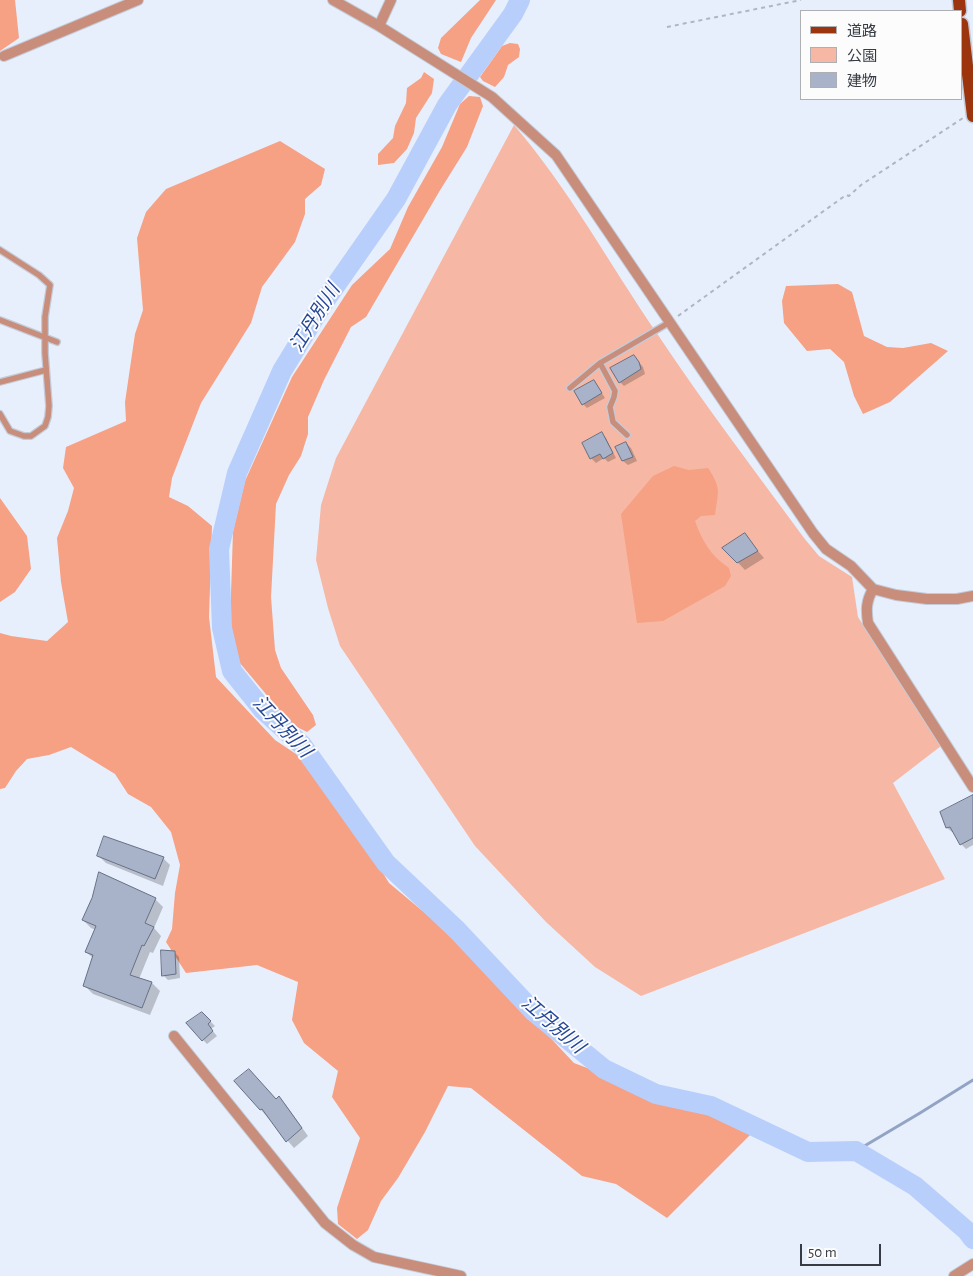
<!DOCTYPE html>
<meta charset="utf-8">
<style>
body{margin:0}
#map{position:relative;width:973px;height:1276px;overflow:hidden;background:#e7effd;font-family:"Alegreya Sans","Noto Sans JP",sans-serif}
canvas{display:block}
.legend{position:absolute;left:800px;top:10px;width:162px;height:90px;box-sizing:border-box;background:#fcfcfc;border:1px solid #adafb2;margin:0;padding:6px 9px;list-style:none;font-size:15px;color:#363b44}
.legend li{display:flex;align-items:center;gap:10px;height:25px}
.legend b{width:25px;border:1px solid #adafb2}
.scale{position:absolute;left:800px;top:1244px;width:81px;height:22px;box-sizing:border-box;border:2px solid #363b44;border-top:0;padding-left:6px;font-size:15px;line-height:18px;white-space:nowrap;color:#363b44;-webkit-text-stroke:4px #fcfcfc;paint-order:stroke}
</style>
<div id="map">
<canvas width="973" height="1276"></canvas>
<ul class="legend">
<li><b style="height:6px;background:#9c350d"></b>道路</li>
<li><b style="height:14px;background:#f6b8a4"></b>公園</li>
<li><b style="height:14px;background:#a8b3ca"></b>建物</li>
</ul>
<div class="scale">50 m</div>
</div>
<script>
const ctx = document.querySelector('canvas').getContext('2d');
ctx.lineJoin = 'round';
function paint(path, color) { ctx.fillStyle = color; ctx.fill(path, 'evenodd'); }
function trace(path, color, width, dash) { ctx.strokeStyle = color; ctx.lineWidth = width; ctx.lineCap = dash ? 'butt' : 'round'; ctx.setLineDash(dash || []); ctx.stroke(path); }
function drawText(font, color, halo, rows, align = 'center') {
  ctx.font = font + ' "Alegreya Sans","Noto Sans JP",sans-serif'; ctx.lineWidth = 4; ctx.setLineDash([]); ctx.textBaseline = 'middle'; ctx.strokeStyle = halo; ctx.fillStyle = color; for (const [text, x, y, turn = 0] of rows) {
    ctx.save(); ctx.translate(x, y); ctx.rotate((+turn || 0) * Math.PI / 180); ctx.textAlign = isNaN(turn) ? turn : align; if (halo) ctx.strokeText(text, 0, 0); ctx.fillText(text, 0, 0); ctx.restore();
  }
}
paint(new Path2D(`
 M514,125C569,189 610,265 658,335C704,404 755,471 804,538L819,556L852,577L858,617L941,746L893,783L945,879L641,996L595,967L546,922L475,846L340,646L328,608L316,560L321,505L336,458Z`), '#f6b8a4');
paint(new Path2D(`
 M0,0H15L19,38L0,51Z
 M480,0H496L471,38L461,62L441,54L438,48L441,38Z
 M510,43L518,44L520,49L519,57L508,65L504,77L495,87L483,81L480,77L502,46Z
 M424,72L434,79L432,93L416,118L414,133L407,149L394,163L378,165V154L393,138L395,126L406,103L407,88L421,78Z
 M469,96L480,97L483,106L467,147L439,192L366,317L351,327L324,380L308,417V434L301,456L289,475L276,504L271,597L275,650L281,668L313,715L316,725L307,732L291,724L239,662L230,625L233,531L245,481L292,377L352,285L390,249L408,207L442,147L460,104Z
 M280,141L325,169L321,185L305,199V214L295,242L262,287L251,323L201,403L172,478L169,497L188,506L212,526L209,617L216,677L275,740L296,754L333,796L369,850L389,883L437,923L512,997L574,1063L603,1074L632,1090L691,1110L715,1114L752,1133L667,1218L616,1184L582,1176L471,1088L448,1086L425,1132L398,1178L381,1201L368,1230L357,1239L338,1224L337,1208L360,1138L332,1097L338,1071L304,1043L292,1020L298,982L257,965L186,973L166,942L172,929L175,893L180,865L171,832L151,807L128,794L115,774L71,747L49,755L27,759L16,771L5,788L0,789V633L11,636L47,641L68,622L61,582L57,538L68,511L74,488L63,468L66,447L126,421L125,402L135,334L143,310L137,238L146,212L166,189Z
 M838,284L852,292L864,336L887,347L903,348L931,343L948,351L890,402L863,414L854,396L844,362L830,349L807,351L784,323L782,301L786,286Z
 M674,466L689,470L708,468C722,489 718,492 715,515L701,516L695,521C702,541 711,556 729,568L731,576L725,586L663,621L637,623L621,514L653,476Z
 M0,498L27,536L31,569L15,592L0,602Z`), '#f6a084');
paint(new Path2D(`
 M634,356L643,367L645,374L624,386L620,382Z
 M594,381L605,398L587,408L583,404Z
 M602,434L606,438L616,458L608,462L604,458L596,463L591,458Z
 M626,443L631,448L637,461L628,465L623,461L617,447Z
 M744,535L764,558L745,570L724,548Z
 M973,798V845L966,849L961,844L954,831L952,832L947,828Z
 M99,856L163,858L170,865L163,886L106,863Z
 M155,899L163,907L154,928L161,936L153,953L150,952L139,979L152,983L160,991L150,1015L93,994L85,986L93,958L86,952L96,930L91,928L83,920Z
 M174,952L179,957L180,978L168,980L163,975Z
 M202,1013L215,1026L211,1029L217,1036L207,1044L203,1040Z
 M236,1081L276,1100L279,1098L286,1105L308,1136L294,1148Z`), '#0003');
trace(new Path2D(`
 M856,1151L920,1113L973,1080`), '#92a3c4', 3);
trace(new Path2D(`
 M520,0L513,14L447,105L396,199L324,302L282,371L237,473L219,549L222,628L232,671L263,710L302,745L386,863L457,930L533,1011L604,1069L656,1094L711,1106L808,1152L856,1151L915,1186L967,1231L973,1239`), '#b9cffb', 20);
const building = new Path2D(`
 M634,355L639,362L641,369L619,383L610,368Z
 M594,380L602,393L582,405L574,391Z
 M602,432L613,453L603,459L600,454L590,459L582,443Z
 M626,442L633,457L622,461L615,447Z
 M745,533L758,551L737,563L722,548Z
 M973,795V838L960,845L950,827L946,828L940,812Z
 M104,836L164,857L155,879L97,856Z
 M99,872L156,898L145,923L154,927L144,946L142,945L130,975L152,982L142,1008L83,986L93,955L85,952L96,926L82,920L92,898Z
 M161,950L175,951L176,974L162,976Z
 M202,1012L211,1021L208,1024L213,1031L202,1041L186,1023Z
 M249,1069L276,1099L279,1096L302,1128L286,1142L262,1109L260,1110L234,1081Z`);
paint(building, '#a8b3ca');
trace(building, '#667085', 1);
const lane = new Path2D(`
 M0,250L39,275L50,285L45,317V353L49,406L48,417L45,426L31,436H24L10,431L0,414
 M0,320L57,342
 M0,382L46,370
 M570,388L600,363
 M627,435L613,422L610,407L614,397L615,391L600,363L670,322`);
const street = new Path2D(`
 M333,0L379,26L492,97L556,155L813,533L826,549L851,566L873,589L896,595L927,599H957L973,596
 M379,26L391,0
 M4,56L138,0
 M873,589C866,601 866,610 868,623L973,787
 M174,1036L325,1223L353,1245L374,1257L461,1276
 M954,1276L973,1264`);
const primary = new Path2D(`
 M959,0L960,11
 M962,24L973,116`);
trace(lane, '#c4cbd8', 8);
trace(street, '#c4cbd8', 12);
trace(primary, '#c4cbd8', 15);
trace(new Path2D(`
 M667,27L801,0
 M678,316L846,195L849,196L861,185L963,118`), '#afb6c3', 2, [4, 4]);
trace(lane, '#c88e7b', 5.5);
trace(street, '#c88e7b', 10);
trace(primary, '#9c350d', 12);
drawText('italic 19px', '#234698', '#fcfcfc', [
 ["江丹別川",315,318,-58],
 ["江丹別川",282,727,47],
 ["江丹別川",553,1025,41]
]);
</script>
